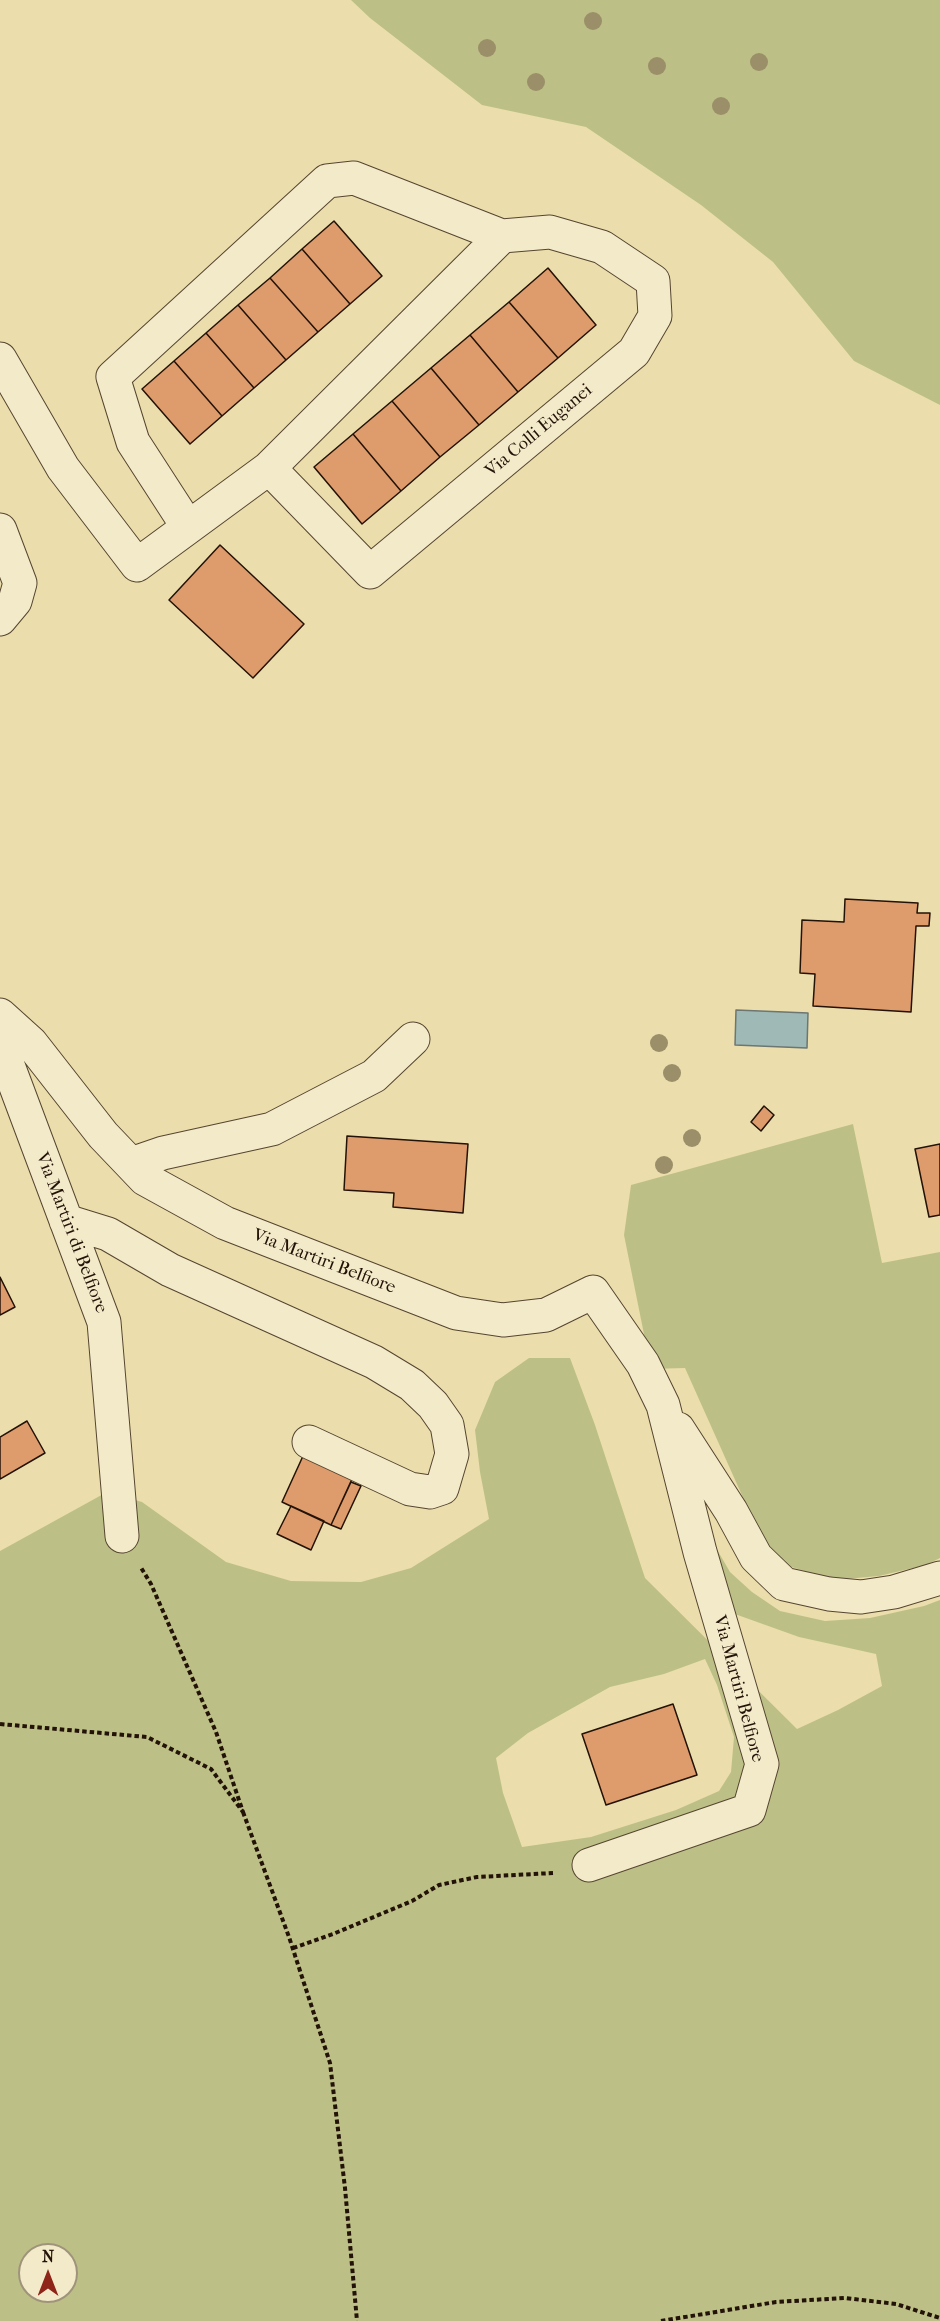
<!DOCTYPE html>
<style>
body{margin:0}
#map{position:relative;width:940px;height:2321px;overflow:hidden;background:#ebdeac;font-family:"IM FELL French Canon",serif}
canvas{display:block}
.north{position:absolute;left:18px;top:2243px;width:60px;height:60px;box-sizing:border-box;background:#f2eac9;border:2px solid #9f947b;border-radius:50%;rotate:0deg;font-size:16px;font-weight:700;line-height:24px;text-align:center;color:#231207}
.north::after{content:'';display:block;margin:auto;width:21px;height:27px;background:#8f2418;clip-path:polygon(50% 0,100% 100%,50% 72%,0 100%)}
</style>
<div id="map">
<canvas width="940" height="2321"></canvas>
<div class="north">N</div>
</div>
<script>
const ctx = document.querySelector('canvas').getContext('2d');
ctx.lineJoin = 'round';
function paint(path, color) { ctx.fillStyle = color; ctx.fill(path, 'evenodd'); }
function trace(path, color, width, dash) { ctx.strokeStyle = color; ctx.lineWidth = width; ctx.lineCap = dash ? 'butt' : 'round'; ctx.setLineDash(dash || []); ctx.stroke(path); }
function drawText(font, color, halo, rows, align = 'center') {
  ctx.font = font + ' "IM FELL French Canon",serif'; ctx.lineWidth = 4.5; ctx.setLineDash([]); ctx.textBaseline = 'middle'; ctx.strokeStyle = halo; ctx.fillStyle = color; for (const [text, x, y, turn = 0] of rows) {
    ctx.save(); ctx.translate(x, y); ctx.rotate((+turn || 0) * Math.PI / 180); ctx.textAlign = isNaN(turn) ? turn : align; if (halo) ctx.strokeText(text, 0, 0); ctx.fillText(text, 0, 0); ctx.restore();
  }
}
paint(new Path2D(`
 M351,0H940V405L854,361L773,262L701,205L586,127L482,105L370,18Z
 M853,1124L882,1263L940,1252V1558L926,1565L879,1576L834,1580L785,1565L762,1540L685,1368L651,1369L624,1235L631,1185Z
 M529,1358H570L595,1425L645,1578L797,1729L838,1710L882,1686L876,1654L799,1637L732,1613L701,1522L730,1572L752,1592L780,1611L825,1621L870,1618L924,1606L940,1600V2321H0V1551L107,1492L142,1502L226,1562L291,1581L361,1582L411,1568L489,1519L480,1472L475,1430L495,1382ZM705,1659L717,1685L734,1737L731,1772L719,1791L676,1810L591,1837L522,1847L503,1793L496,1758L528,1733L610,1687L664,1674ZM30,2255H66V2291H30Z`), '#bdc086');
const water = new Path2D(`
 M736,1010L808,1013L807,1048L735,1045Z`);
paint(water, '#9eb9b6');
trace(water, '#6d7670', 1.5);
const building = new Path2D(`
 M334,221L382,276L350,304L302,249Z
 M302,249L350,304L318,332L270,278Z
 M548,268L596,325L558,358L509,302Z
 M270,278L318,332L286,360L238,305Z
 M509,302L558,358L518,392L470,335Z
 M238,305L286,360L254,388L206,333Z
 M206,333L254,388L222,416L174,361Z
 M470,335L518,392L479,425L431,368Z
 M174,361L222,416L190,444L142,389Z
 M431,368L479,425L440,457L392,401Z
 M392,401L440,457L401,491L353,434Z
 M353,434L401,491L362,524L314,467Z
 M220,545L304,624L253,678L169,600Z
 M845,899L918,903L917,913H930L929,926H916L911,1012L813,1006L815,974L800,973L802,920L844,922Z
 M764,1106L774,1115L761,1131L751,1122Z
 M347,1136L468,1144L463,1213L393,1207L394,1193L344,1190Z
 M940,1144V1215L929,1217L915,1149Z
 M0,1277L15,1307L0,1315Z
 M27,1421L45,1453L0,1479V1437Z
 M303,1456L352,1479L331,1525L282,1502Z
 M351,1482L361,1486L341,1529L331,1525Z
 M291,1506L324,1521L311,1550L277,1534Z
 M673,1704L697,1775L606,1805L582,1734Z`);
paint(building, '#de9b6b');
trace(building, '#231207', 1.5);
const minor = new Path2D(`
 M0,359L63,468L137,565L269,468L502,236L550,232L602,247L653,281L655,316L634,352L370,572L269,468
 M188,527L133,442L113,377L327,181L354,178L502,236
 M0,530L20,583L15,601L0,619
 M0,1015L31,1043L103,1135L145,1179L225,1223L456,1313L503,1320L546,1315L593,1292L643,1364L663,1405L700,1552L762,1764L749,1810L589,1865
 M0,1044L104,1322L122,1536
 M131,1164L163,1153L272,1129L374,1076L413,1039
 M66,1221L108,1234L170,1270L374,1362L412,1385L433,1405L447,1425L452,1454L442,1488L430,1492L410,1489L309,1442
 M678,1429L731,1511L756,1557L784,1584L829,1594L861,1597L894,1592L940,1578`);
trace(minor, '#554530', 35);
trace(new Path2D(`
 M0,1724L147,1737L211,1769L243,1812L216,1732L151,1584L140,1566
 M243,1812L289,1937L330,2063L345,2188L357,2321
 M293,1948L333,1934L412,1901L439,1885L477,1877L553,1873
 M661,2321L776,2302L845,2298L896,2304L940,2318`), '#231207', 4, [4.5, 3]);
trace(minor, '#f2eac9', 33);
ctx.fillStyle = '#9b8f69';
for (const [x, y] of [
 [593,21],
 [487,48],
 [759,62],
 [657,66],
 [536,82],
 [721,106],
 [659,1043],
 [672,1073],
 [692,1138],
 [664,1165]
]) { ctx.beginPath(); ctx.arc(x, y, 9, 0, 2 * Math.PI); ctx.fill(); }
drawText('18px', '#231207', '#f2eac9', [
 ["Via Colli Euganei",539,431,-40],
 ["Via Martiri di Belfiore",71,1233,69],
 ["Via Martiri Belfiore",324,1262,21],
 ["Via Martiri Belfiore",738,1689,75]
]);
</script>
